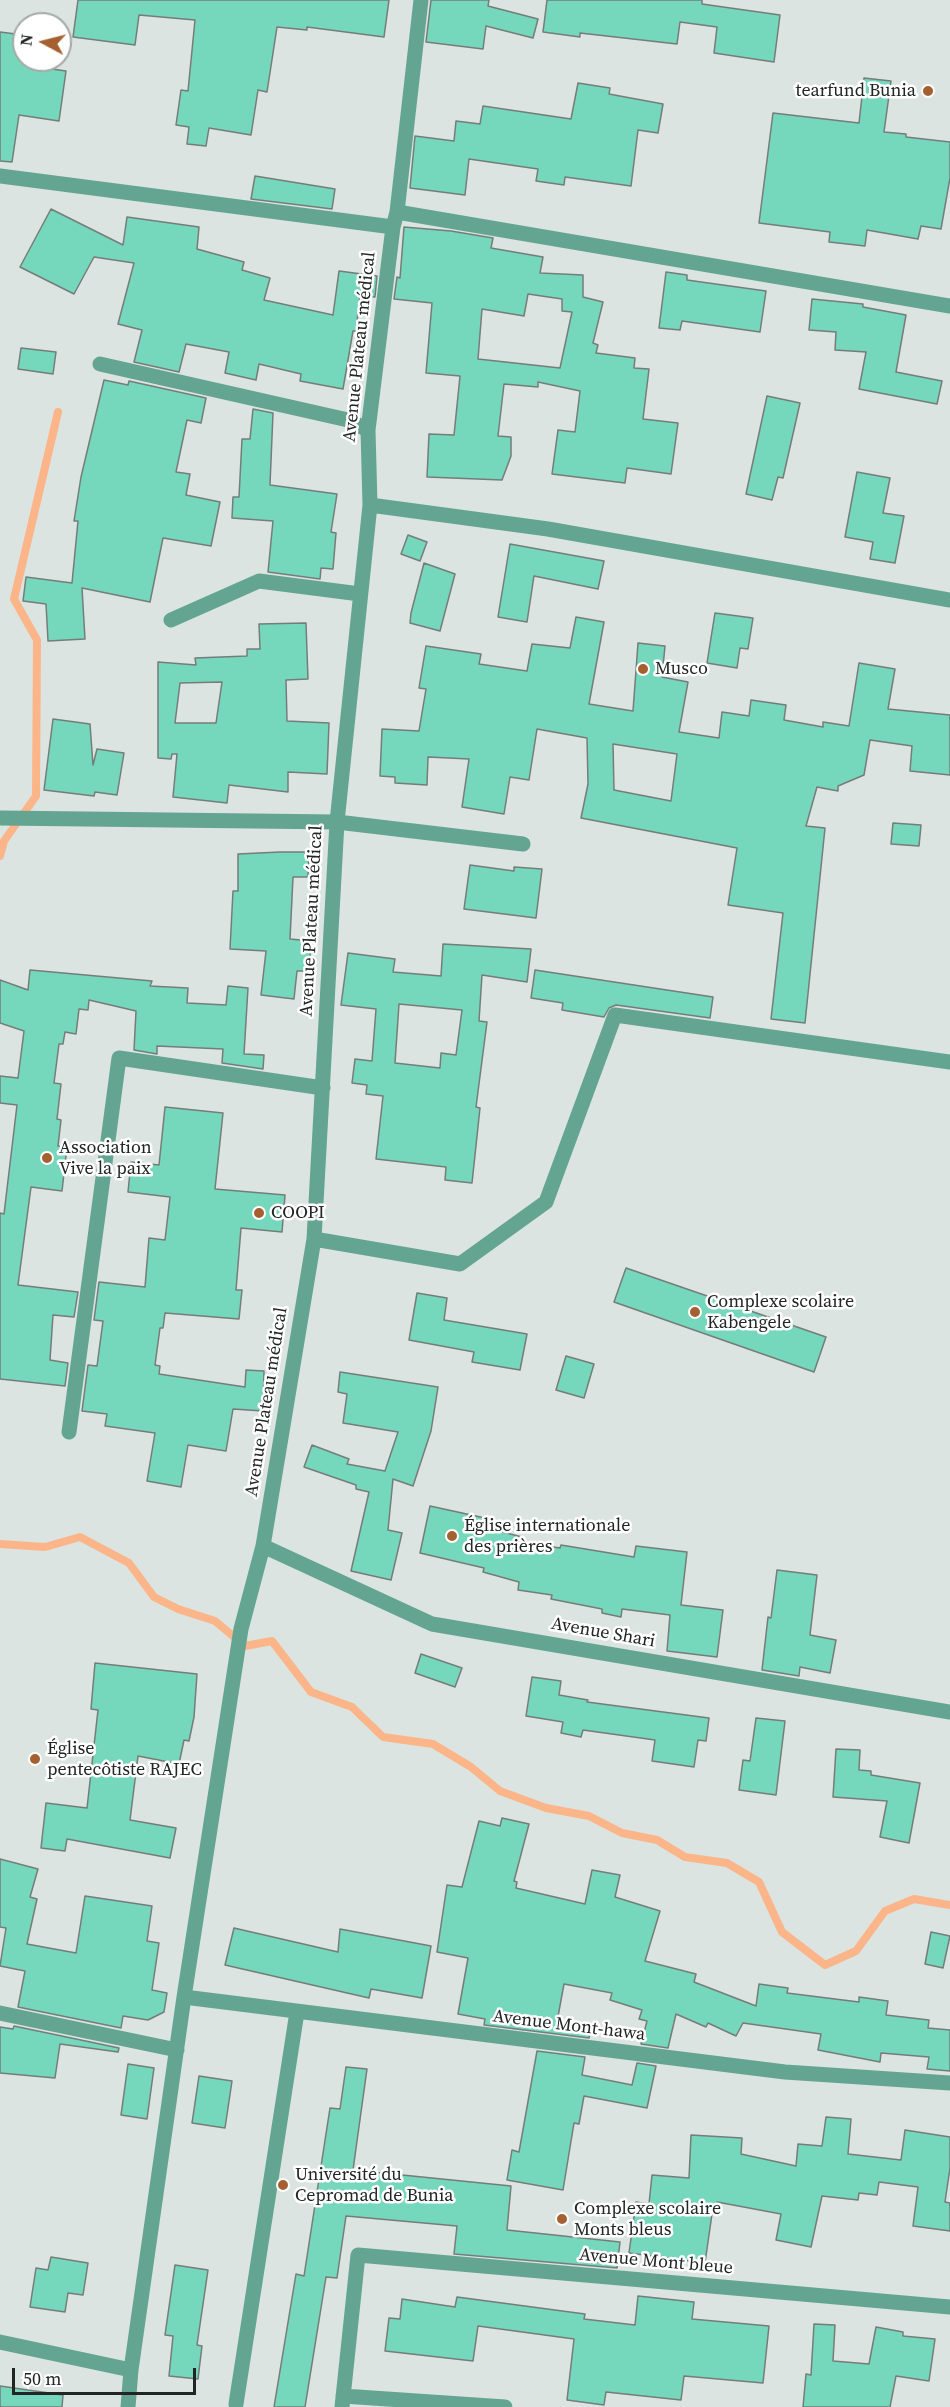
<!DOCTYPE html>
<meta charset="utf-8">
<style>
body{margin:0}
#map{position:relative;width:950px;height:2407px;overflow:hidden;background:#dbe4e1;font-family:"Source Serif 4",serif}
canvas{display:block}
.north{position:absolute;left:12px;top:12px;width:60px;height:60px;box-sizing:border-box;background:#fff;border:2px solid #a6a8a7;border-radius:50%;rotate:277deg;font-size:16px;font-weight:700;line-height:24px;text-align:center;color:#212523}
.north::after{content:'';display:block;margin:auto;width:21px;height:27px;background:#a56032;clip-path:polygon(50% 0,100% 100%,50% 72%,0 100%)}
.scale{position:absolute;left:12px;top:2368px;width:184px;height:27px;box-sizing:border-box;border:3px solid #212523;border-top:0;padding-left:8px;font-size:18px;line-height:21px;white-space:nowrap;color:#212523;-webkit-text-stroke:4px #fff;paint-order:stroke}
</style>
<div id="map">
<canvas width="950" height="2407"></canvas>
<div class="north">N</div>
<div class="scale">50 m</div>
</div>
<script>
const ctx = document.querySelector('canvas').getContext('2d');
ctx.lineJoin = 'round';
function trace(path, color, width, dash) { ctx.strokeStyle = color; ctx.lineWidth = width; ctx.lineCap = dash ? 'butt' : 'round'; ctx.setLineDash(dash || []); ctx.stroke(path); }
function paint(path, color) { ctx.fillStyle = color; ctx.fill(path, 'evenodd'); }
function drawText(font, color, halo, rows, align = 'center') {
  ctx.font = font + ' "Source Serif 4",serif'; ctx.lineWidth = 5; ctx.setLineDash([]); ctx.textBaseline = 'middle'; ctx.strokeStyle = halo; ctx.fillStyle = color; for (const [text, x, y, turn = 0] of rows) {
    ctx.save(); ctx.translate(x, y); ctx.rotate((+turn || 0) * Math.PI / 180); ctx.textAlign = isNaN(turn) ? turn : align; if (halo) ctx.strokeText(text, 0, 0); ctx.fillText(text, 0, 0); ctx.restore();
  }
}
trace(new Path2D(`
 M0,856L4,841L36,796L37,640L14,599L58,412
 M0,1544L45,1547L80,1537L129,1563L154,1597L178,1609L215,1621L245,1646L272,1641L311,1692L352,1707L383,1737L433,1744L471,1767L500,1791L546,1808L589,1816L622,1833L657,1840L685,1857L727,1863L759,1882L782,1932L825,1965L856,1951L885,1911L914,1899L950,1905`), '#fcb589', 8);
const building = new Path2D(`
 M78,0H389L384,37L307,27V30L277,27L267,92L258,90L251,135L209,128L206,146L187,144L189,127L176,125L181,90L188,91L195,20L139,15L135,45L73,37Z
 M431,0H489L488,6L538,19L533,38L486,26L483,49L426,42Z
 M547,0H702V4L780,15L774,62L714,53L717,27L680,22L677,44L580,33V37L543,32Z
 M0,32L24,35V60H32L31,66L66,71L59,121L19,115L12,162L0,161Z
 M864,78L891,81L884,132L906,134V137L950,142V178L941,229L921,226L918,239L867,230L865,246L829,242L830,232L759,223L773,113L859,123Z
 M578,83L610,88L609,94L663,104L658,133L638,130L631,186L565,177L564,185L536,181L538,169L469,159L465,195L410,188L415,136L454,141L456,121L480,124L483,106L571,119Z
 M255,176L335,189L332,209L251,199Z
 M51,209L123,245L127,217L199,227L197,249L244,262L242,270L270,278L264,300L333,315L339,271L377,276L375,297L360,295L356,331H353L343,389L300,381L301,374L259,364L256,380L225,373L229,352L186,344L179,372L134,362L142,330L118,324L134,263L94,257L74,294L20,267Z
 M404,227L451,231L493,238L491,248L543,257L540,273L583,275V297L603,302L593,343L598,345L596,353L635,358L634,368L649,369L643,419L678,423L671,474L627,468L625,483L552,474L558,430L575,432L580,391L538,382V387L504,384L498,436L511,437V456L502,480L427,477L429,434L454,435L460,376L426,373L432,303L394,299L397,277L400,278ZM528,294L562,299V311L572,312L560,368L478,359L482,309L524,316Z
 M666,272L687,275V280L766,291L760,332L682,321L680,330L659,328Z
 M812,299L863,304V307L906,315L896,372L942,381L937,404L859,389L866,352L835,350L836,332L809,330Z
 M21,348L56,352L53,374L18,369Z
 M104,380L128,385L129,381L206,398L201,423L187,420L176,472L190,474L186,495L220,502L211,546L163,538L150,602L82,588L85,639L48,641L46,604L23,601L26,577L72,583L78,521H74L81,477Z
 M767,396L800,403L783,478L778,477L772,500L746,494Z
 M253,409L273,413L270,485L337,494L331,532L336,533L333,569L321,568L320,579L268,572L273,521L232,518L233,497H239L242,439H250Z
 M857,472L890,478L883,513L904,516L895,563L870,559L873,542L845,537Z
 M408,535L427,542L420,561L401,554Z
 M510,544L604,561L598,589L534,576L527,622L498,617Z
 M424,563L455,574L440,631L410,623L411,613Z
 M715,613L753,618L748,649L740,648L737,668L707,663Z
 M576,617L604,622L589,704L633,711L638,643L665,646L662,677L688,682L679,732L719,738L722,712L749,716L751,700L786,705L784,720L823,727V722L849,726L859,663L895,669L888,709L950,715V775L910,771L912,746L870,740L864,775L838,786V791L817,787L806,826L825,828L805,1023L771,1019L783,913L728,905L737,848L581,818L588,784L587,738L537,729L529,780L510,777L504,814L462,807L469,759L428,757L427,785L395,783V777L380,776L382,729L419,731L426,689L419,688L426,646L481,654L479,664L527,671L532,644L570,648ZM613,744L677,754L671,801L614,790Z
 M306,623L308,679L286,680L287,721L329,723L327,774L288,772V792L229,785L227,803L173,797L177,754H172L171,759L158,758V662L196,665L195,658L247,656V649H260L259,624ZM222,682L216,723H175L180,683Z
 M53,719L90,724L93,765L97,749L124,753L117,795L95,792L94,796L44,790Z
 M893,823L921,825L919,846L891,844Z
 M280,852H309L308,877H293L290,939L311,941L309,971H297L294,999L261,995L266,951L230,949L233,891H238V854Z
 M470,865L514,871V867L542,869L536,918L464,909Z
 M443,944L531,949L527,982L482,975L479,1021L487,1022L476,1107L480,1108L472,1183L445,1180L446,1167L376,1159L383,1096L366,1094L367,1085L352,1083L355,1059L372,1061L376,1009L341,1005L348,953L395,959L393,972L441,976ZM399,1004L462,1010L456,1055L441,1053L440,1068L395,1063Z
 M30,970L152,981L150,986L188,988L187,1003L226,1005L228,986L248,988L244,1054L264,1055L263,1069L222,1063L223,1049L157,1046V1054L134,1050L136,1011L89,1000L88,1010L79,1009L76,1034L65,1032L63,1044H59L54,1083L61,1084L57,1119L61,1120L58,1146L67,1147L62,1191L31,1187L18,1285L78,1292L74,1317L53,1315L50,1360L68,1363L65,1386L0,1379V1213L4,1214L17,1105L0,1103V1076L18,1078L24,1031L0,1023V980L28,990Z
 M535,970L713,997L710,1018L616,1005L609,1008L604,1017L562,1010L563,1003L531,998Z
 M165,1107L223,1113L215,1189L285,1195L282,1232L241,1228L236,1290H242L239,1319L165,1313L163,1328H160L155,1365L160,1366L159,1374L245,1387L246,1370L264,1371L263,1411L233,1409L226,1451L188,1445L181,1487L147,1481L155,1433L105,1426L107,1414L82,1411L88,1365L97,1366L103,1321L94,1320L99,1282L145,1287L149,1238L165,1240L170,1197L128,1192L131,1162L159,1165Z
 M626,1268L826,1337L814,1372L614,1302Z
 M417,1293L447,1298L444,1320L527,1334L520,1370L472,1362L474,1352L409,1340Z
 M566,1356L594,1364L584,1398L556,1390Z
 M340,1372L438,1387L431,1431L413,1486L393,1479L388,1530L402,1533L391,1580L351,1571L369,1492L356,1489V1485L304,1467L312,1445L349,1459L347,1464L385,1471L398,1432L343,1423L347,1394L338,1392Z
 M430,1506L485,1518L483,1527L522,1537L521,1542L560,1548L561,1545L634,1557L636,1546L687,1552L681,1605L723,1610L717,1657L667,1651L670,1615L622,1609L621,1617L602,1613V1609L551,1599L552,1595L518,1590L519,1582L483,1572L484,1568L420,1553Z
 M777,1570L817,1575L810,1635L836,1640L830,1673L800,1667L799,1676L762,1670L768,1617L771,1618Z
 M421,1654L462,1668L455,1687L415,1673Z
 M95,1663L197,1674L194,1717L189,1741L184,1740L179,1764L138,1756L130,1820L176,1828L170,1858L67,1839L65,1851L41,1848L46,1803L87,1808L98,1710L91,1709Z
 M532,1677L561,1681L559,1695L588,1700L587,1702L709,1718L706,1741L698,1740L694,1767L652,1761L655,1740L583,1730L581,1737L561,1733L563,1722L526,1716Z
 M756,1718L785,1721L776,1795L739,1790L743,1760L750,1761Z
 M836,1749L860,1750L859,1770L871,1771V1775L920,1783L909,1843L880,1837L887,1801L833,1797Z
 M502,1818L529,1824L514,1881L517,1882L516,1888L585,1904L592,1870L620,1875L615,1897L660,1911L645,1961L696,1974L694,1982L756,2006L759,1984L788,1988L787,1993L859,2002V1997L888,2001L886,2015L929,2020L928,2028L950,2030V2071L927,2069L929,2057L881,2053L880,2062L818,2050L821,2034L743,2023L736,2036L708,2023L706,2027L676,2014L668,2048L641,2044L647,2021L639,2019L642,2010L610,2000L612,1993L564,1984L557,2022L591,2029L589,2038L484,2025L485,2019L458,2014L468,1958L437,1952L447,1885L462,1887L479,1821L500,1826Z
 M0,1859L38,1869L30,1897L37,1899L27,1944L76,1953L85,1896L152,1906L147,1941L159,1943L152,1990L167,1993L164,2012L148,2020L123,2016L121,2028L18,2007L25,1971L0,1966L6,1928L0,1927Z
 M234,1928L338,1952L340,1929L431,1946L422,1998L371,1989L369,1998L225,1965Z
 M931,1932L950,1936L943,1968L925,1964Z
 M14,2026L119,2048L118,2052L60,2044L55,2078L0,2073V2027L13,2029Z
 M537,2051L585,2057L582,2075L632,2085L637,2063L656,2066L647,2108L584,2096L579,2124L574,2123L563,2190L507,2180L512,2150L519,2152Z
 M128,2064L154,2068L147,2119L121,2115Z
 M346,2067L367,2069L353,2170L511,2186L507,2230L620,2242L617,2268L454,2254L457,2226L346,2216L337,2278L326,2277L305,2407H274L296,2274L304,2276L330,2108L340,2109Z
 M199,2076L232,2081L225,2128L192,2123Z
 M826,2117L851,2119L848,2154L901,2160L905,2130L950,2137V2168L945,2202L950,2203V2231L913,2226L918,2187L879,2182L877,2195L859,2193L858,2200L822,2196L811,2247L776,2240L781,2214L717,2202L716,2207H713L705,2263L629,2253L636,2202L649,2204L652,2175L689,2178L691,2135L742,2138L741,2154L796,2166L798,2144L822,2146Z
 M51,2257L88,2263L83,2295L68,2293L65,2312L30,2307L36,2268L48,2270Z
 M175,2265L208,2270L197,2345L202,2346L198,2379L169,2376L173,2336L165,2335Z
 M638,2296L694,2302L692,2319L769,2326L763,2383L684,2376L681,2400L606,2392L604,2405L567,2400L574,2339L478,2326L473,2361L385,2351L389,2318L400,2319L402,2299L455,2307L457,2297L585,2314L584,2319L635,2325Z
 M814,2324L835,2325L833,2361L869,2364L876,2327L903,2332V2336L935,2339L929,2381L896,2376L890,2407H803L806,2374L811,2375Z
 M0,2386L63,2395L62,2407H0Z`);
paint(building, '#75d7bc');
trace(building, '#757d7a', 1.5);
trace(new Path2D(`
 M0,176L393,227
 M397,212L950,306
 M100,364L348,420L368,430
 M370,505L548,529L950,600
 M171,620L259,581L360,594
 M0,818L337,822L523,844
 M314,1239L460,1264L546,1202L615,1015L950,1062
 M69,1432L119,1058L323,1088
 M263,1546L432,1624L950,1712
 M184,1997L785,2072L950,2083
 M0,2013L177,2050
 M0,2342L131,2370
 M343,2396L505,2407
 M236,2404L297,2012
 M128,2407L131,2370L184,1997L241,1629L263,1546L314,1239L337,822L370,505L368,430L393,227L397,212L421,0
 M342,2407L358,2255L950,2307`), '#64a592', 15);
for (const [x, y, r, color] of [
 [928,91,6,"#a56032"],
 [643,669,6,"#a56032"],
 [47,1158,6,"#a56032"],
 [259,1213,6,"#a56032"],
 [695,1312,6,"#a56032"],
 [452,1536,6,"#a56032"],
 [35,1759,6,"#a56032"],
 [283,2185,6,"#a56032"],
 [562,2219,6,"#a56032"]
]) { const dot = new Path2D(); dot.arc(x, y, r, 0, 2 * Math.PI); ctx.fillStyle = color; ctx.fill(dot); trace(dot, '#fff', 2); }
drawText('18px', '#212523', '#fff', [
 ["tearfund Bunia",916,91,"right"],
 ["Musco",655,669],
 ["Association",59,1148],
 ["Vive la paix",59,1169],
 ["COOPI",271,1213],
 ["Complexe scolaire",707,1302],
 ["Kabengele",707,1323],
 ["Église internationale",464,1526],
 ["des prières",464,1547],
 ["Église",47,1749],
 ["pentecôtiste RAJEC",47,1770],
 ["Université du",295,2175],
 ["Cepromad de Bunia",295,2196],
 ["Complexe scolaire",574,2209],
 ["Monts bleus",574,2230]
], 'left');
drawText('18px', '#212523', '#fff', [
 ["Avenue Plateau médical",360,347,-84],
 ["Avenue Plateau médical",312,921,-87],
 ["Avenue Plateau médical",267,1402,-81],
 ["Avenue Shari",603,1633,10],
 ["Avenue Mont-hawa",569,2026,7],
 ["Avenue Mont bleue",656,2262,5]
]);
</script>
